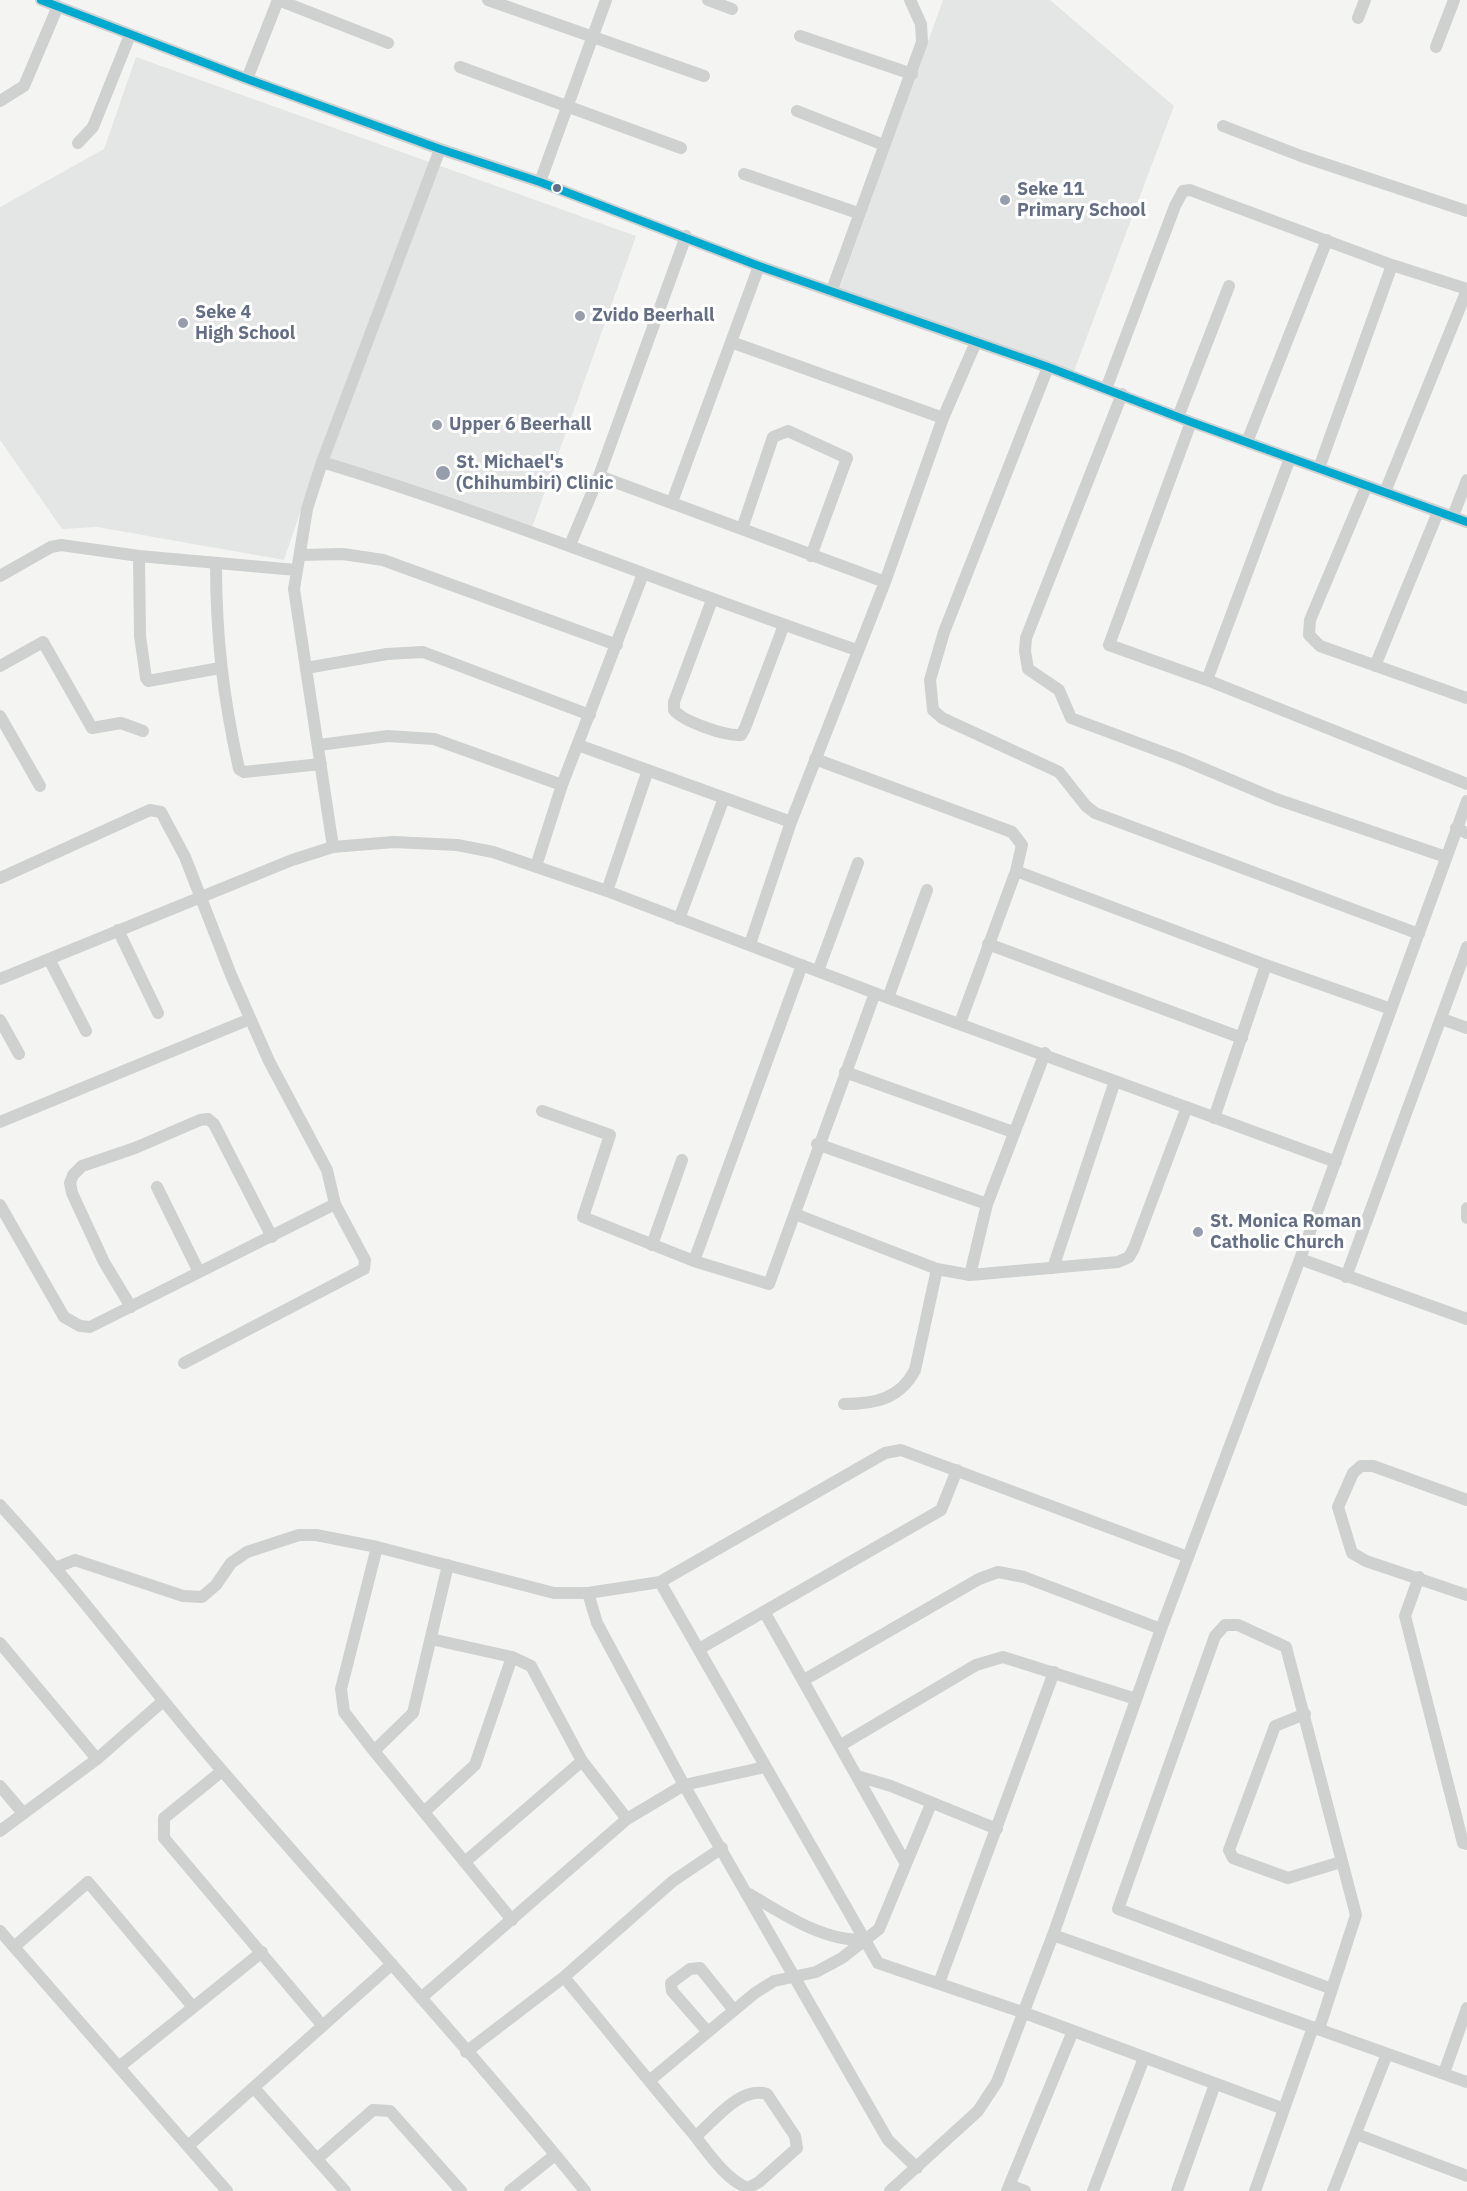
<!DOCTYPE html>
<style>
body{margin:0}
canvas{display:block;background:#f4f5f3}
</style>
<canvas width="1467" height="2191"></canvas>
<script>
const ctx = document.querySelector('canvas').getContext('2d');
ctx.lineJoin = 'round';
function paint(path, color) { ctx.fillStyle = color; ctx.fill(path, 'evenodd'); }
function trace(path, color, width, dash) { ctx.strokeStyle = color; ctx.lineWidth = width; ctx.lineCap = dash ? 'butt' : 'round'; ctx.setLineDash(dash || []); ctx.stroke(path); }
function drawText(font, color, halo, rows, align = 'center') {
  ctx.font = font + ' "IBM Plex Sans",sans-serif'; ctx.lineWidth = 6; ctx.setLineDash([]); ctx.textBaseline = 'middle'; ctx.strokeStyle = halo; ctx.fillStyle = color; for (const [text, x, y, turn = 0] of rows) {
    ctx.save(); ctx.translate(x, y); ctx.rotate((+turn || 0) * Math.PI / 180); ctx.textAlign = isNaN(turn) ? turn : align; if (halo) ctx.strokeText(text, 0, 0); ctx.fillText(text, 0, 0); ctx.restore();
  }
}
paint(new Path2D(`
 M943,0H1050L1174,106L1071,379L837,295Z
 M136,57L636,236L529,536L318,459L284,560L97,527L62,529L0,440V207L104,149Z`), '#e4e5e5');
trace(new Path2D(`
 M41,0L247,79L440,149L540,182L759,266L1048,367L1191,422L1467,522
 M278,0L388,43
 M488,0L704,76
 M708,0L732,9
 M1358,18L1365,0
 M800,36L912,74
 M1436,47L1454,0
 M460,67L681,148
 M247,79L278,0
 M0,101L24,86L58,6
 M797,111L884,145
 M1223,126L1301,156L1467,211
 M78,143L93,127L130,35
 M744,174L858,213
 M540,182L606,0
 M832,290L922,42L921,24L910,0
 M731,342L943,418
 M1048,367L944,632L930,680L933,710L942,718L1059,772L1086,806L1095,813L1419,934
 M1106,389L1175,206L1183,191L1190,190L1392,265L1467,289
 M1122,394L1026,638L1025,651L1028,669L1059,690L1071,718L1181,759L1276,799L1446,857
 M1178,417L1229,286
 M1191,422L1109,645L1207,680L1467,784
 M1247,442L1327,240
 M322,462C503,517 678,589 857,650
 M1319,468L1392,265
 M599,476L885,582
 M1366,487L1310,620L1309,635L1320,646L1467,698
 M1385,492L1467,290
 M672,502L759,266
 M1453,516L1467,480
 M742,529L773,437L788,431L847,458L811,556
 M570,545L599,476L686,236
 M300,555L343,554L383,560L617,645
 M139,556L140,636L146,678L148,681L220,668
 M216,563C216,636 223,697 239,769L244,772L321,764
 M0,576L51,547L61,545L139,556L296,570
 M712,600L674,702V710C684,722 725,736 741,735L745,728L784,625
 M0,666L43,642L92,728L121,723L143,731
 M1375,666L1438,512
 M306,668L387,654L423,652L590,715
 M1207,680L1290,458
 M0,716L40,786
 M319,745L388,736L434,739L562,785
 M578,745L791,822
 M815,759L1012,832L1022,845L1016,871L960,1023
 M1456,828L1467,833
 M333,847L294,589L307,509L322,462L440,149
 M536,866L562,785L643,574
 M1016,871L1266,965L1391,1009
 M0,878L150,810L161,812L185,857L231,975L269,1061L327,1170L335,1204L90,1327L80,1326L64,1317L0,1205
 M607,891L648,770
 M679,919L724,798
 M118,930L158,1013
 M750,944L791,822L885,582L943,418L976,342
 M988,944L1242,1038
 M49,959L86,1031
 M802,965L694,1261L769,1284L875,993
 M818,971L858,863
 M0,979L292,860L333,847L394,842L457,845L493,852L607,891L888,998L1336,1162
 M888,998L927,890
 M1442,1019L1467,1028
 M0,1020L19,1054
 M845,1072L1013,1132
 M542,1111L610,1135L583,1217L694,1261
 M1214,1118L1266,965
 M0,1122L250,1019
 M817,1144L987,1204
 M157,1187L199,1272
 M1467,1208V1218
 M795,1214L937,1269L970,1275L1118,1262L1129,1257L1134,1248L1187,1107
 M652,1245L682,1160
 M1300,1259L1467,1319
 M1053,1268L1115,1081
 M970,1275L987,1204L1045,1053
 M1346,1277L1467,947
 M131,1307L104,1262L72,1193L70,1183L73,1175L82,1166L135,1148L200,1120L208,1119L214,1124L272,1237
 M184,1363L364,1269L365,1260L335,1204
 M844,1404C875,1404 900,1399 915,1370L937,1269
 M1467,1500L1373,1466H1361L1353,1473L1338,1507L1352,1553L1366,1561L1467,1595
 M0,1505C75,1586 140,1675 212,1759C336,1903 465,2043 585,2191
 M377,1547L341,1689L344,1712L374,1751L413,1713L448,1565
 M55,1568L75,1560L183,1596L202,1597L216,1585L231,1563L247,1552L299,1535H316L377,1547L554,1593H588L660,1582L885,1453L901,1450L1188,1557
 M1419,1577L1405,1616L1463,1843L1467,1844
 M660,1582L878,1963L1022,2012L1284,2109
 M588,1593L597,1623L684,1785L888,2140L917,2168
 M765,1613L906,1864
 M431,1639L512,1657L531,1666L582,1761L627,1819
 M0,1643L97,1759
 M699,1649L941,1510L957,1470
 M804,1680L979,1579L998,1572L1024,1577L1161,1629
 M1305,1714L1275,1726L1229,1850L1233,1858L1288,1878L1341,1862
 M841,1745L976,1665L1003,1657L1136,1699
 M374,1751L512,1920
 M222,1771L164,1818V1838L322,2025
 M857,1776L891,1786L997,1829
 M0,1786L23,1813
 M425,1811L475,1765L512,1657
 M0,1831L97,1759L162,1702
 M466,1861L582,1761
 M749,1894C784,1914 822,1941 863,1940
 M0,1931L227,2191
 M1053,1935L1467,2082
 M14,1947L88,1882L193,2007
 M939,1983L1054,1672
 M421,1998L627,1819L684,1785L765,1767
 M1319,2029L1356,1915L1286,1647L1238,1625H1225L1215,1636L1118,1909L1332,1989
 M707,2031L672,1991L671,1983L690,1969L700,1968L733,2009
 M466,2052L564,1977
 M119,2067L262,1952
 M1444,2073L1467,2008
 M649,2081L755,1993L774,1981L816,1972L842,1958L879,1929L931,1804
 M255,2089L345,2191
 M1356,2134L1467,2176
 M696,2136C715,2120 740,2086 767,2094L795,2136L797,2148L759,2182L748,2188C724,2179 706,2149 690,2130C647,2079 606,2028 564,1977L673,1881L722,1848
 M188,2146L392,1964
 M318,2158L373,2110L390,2111L461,2191
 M1010,2185L1025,2191
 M510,2191L555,2155
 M890,2191L978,2111L997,2082L1053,1935L1161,1629L1300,1259L1467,801
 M1007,2191L1073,2031
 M1093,2191L1144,2058
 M1177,2191L1215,2084
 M1255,2191L1313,2027
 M1333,2191L1387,2054`), '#cfd0d0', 12);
trace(new Path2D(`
 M41,0L247,79L440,149L540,182L759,266L1048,367L1191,422L1467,522`), '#00a9ce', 8);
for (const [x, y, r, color] of [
 [557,188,5,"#646e84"],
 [1005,200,6,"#969dab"],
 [580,316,6,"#969dab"],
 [183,323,6,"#969dab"],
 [437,425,6,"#969dab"],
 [443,473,8,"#969dab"],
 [1198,1232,6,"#969dab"]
]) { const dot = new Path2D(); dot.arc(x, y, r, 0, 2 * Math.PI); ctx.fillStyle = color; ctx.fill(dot); trace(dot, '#fff', 2); }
drawText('bold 18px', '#646e84', '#fff', [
 ["Seke 11",1017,190],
 ["Primary School",1017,211],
 ["Seke 4",195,313],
 ["High School",195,334],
 ["Zvido Beerhall",592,316],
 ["Upper 6 Beerhall",449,425],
 ["St. Michael's",456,463],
 ["(Chihumbiri) Clinic",456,484],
 ["St. Monica Roman",1210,1222],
 ["Catholic Church",1210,1243]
], 'left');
</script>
